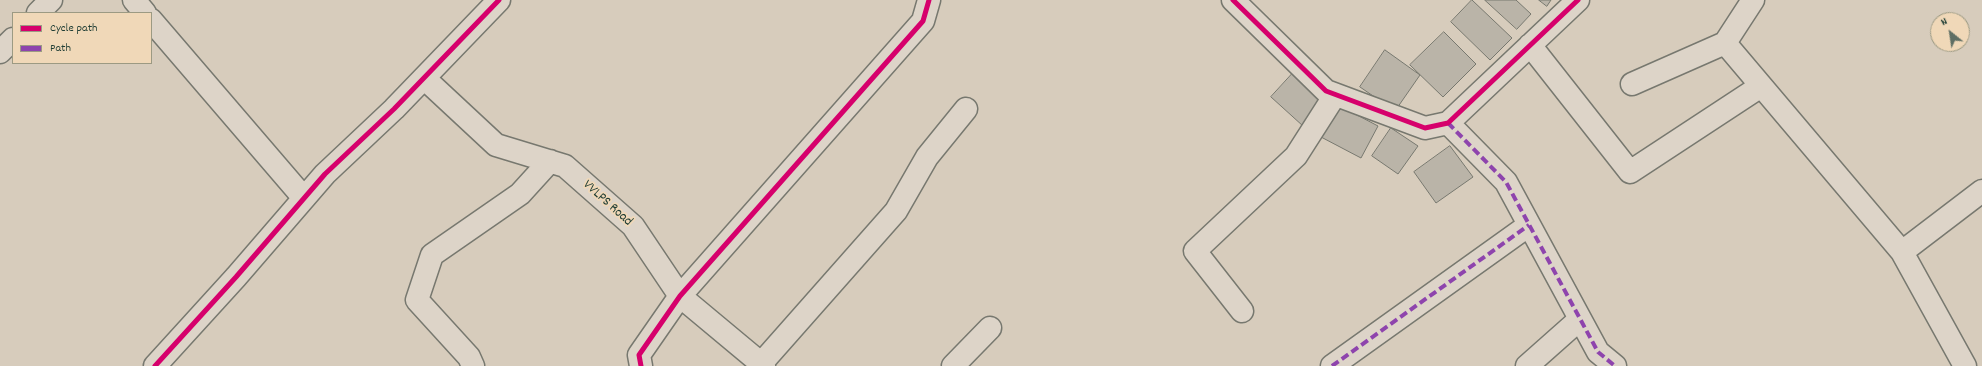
<!DOCTYPE html>
<style>
body{margin:0}
#map{position:relative;width:1982px;height:366px;overflow:hidden;background:#d7ccbc;font-family:Dekko,sans-serif}
canvas{display:block}
.legend{position:absolute;left:12px;top:12px;width:140px;height:52px;box-sizing:border-box;background:#f0d8b8;border:1px solid #9c9a83;margin:0;padding:5px 7px;list-style:none;font-size:12px;color:#1f3d34}
.legend li{display:flex;align-items:center;gap:8px;height:20px}
.legend b{width:20px;border:1px solid #9c9a83}
.north{position:absolute;left:1930px;top:12px;width:40px;height:40px;box-sizing:border-box;background:#f0d8b8;border:1px solid #9c9a83;border-radius:50%;rotate:330deg;font-size:11px;font-weight:700;line-height:16px;text-align:center;color:#1f3d34}
.north::after{content:'';display:block;margin:auto;width:14px;height:18px;background:#5f6f64;clip-path:polygon(50% 0,100% 100%,50% 72%,0 100%)}
</style>
<div id="map">
<canvas width="1982" height="366"></canvas>
<ul class="legend">
<li><b style="height:5px;background:#d6006c"></b>Cycle path</li>
<li><b style="height:5px;background:#8e44ad"></b>Path</li>
</ul>
<div class="north">N</div>
</div>
<script>
const ctx = document.querySelector('canvas').getContext('2d');
ctx.lineJoin = 'round';
function paint(path, color) { ctx.fillStyle = color; ctx.fill(path, 'evenodd'); }
function trace(path, color, width, dash) { ctx.strokeStyle = color; ctx.lineWidth = width; ctx.lineCap = dash ? 'butt' : 'round'; ctx.setLineDash(dash || []); ctx.stroke(path); }
function drawText(font, color, halo, rows, align = 'center') {
  ctx.font = font + ' Dekko,sans-serif'; ctx.lineWidth = 3.5; ctx.setLineDash([]); ctx.textBaseline = 'middle'; ctx.strokeStyle = halo; ctx.fillStyle = color; for (const [text, x, y, turn = 0] of rows) {
    ctx.save(); ctx.translate(x, y); ctx.rotate((+turn || 0) * Math.PI / 180); ctx.textAlign = isNaN(turn) ? turn : align; if (halo) ctx.strokeText(text, 0, 0); ctx.fillText(text, 0, 0); ctx.restore();
  }
}
const building = new Path2D(`
 M1472,0L1512,38L1490,60L1451,22Z
 M1485,0H1516L1531,14L1517,29Z
 M1539,0H1551L1547,6Z
 M1444,32L1476,64L1443,97L1410,65Z
 M1385,50L1420,75L1395,111L1360,87Z
 M1293,73L1325,102L1303,126L1271,97Z
 M1338,105L1378,126L1361,158L1321,137Z
 M1391,128L1418,146L1398,174L1372,156Z
 M1450,146L1473,177L1436,203L1414,172Z`);
paint(building, '#bab4a8');
trace(building, '#77786f', 1);
const minor = new Path2D(`
 M134,0L145,13
 M1233,0L1326,91L1425,128L1448,123L1578,0
 M38,13L51,0
 M151,20L303,197
 M1725,43L1902,252L1965,366
 M1530,45L1630,172L1761,86
 M0,52L13,39
 M424,78L496,145L565,166L633,226L680,296L764,366
 M1632,84L1725,43L1753,0
 M1448,123L1506,182L1598,352L1615,366
 M1902,252L1982,191
 M1242,311L1195,251L1296,156L1335,95
 M155,366L236,277L325,174L394,109L499,0
 M473,366L469,357L417,300L432,255L520,194L550,161
 M641,366L639,355L680,296L923,21L929,0
 M759,366L896,211L927,157L966,109
 M953,366L990,328
 M1332,366L1529,225
 M1527,366L1580,319`);
trace(minor, '#77786f', 25);
trace(minor, '#ddd4c8', 22);
trace(new Path2D(`
 M1448,123L1506,182L1598,352L1615,366
 M1332,366L1529,225`), '#8e44ad', 4, [8, 4]);
trace(new Path2D(`
 M1233,0L1326,91L1425,128L1448,123L1578,0
 M155,366L236,277L325,174L394,109L499,0
 M641,366L639,355L680,296L923,21L929,0`), '#d6006c', 5);
drawText('14px', '#1f3d34', '#f0d8b8', [
 ["VVLPS Road",607,204,42]
]);
</script>
